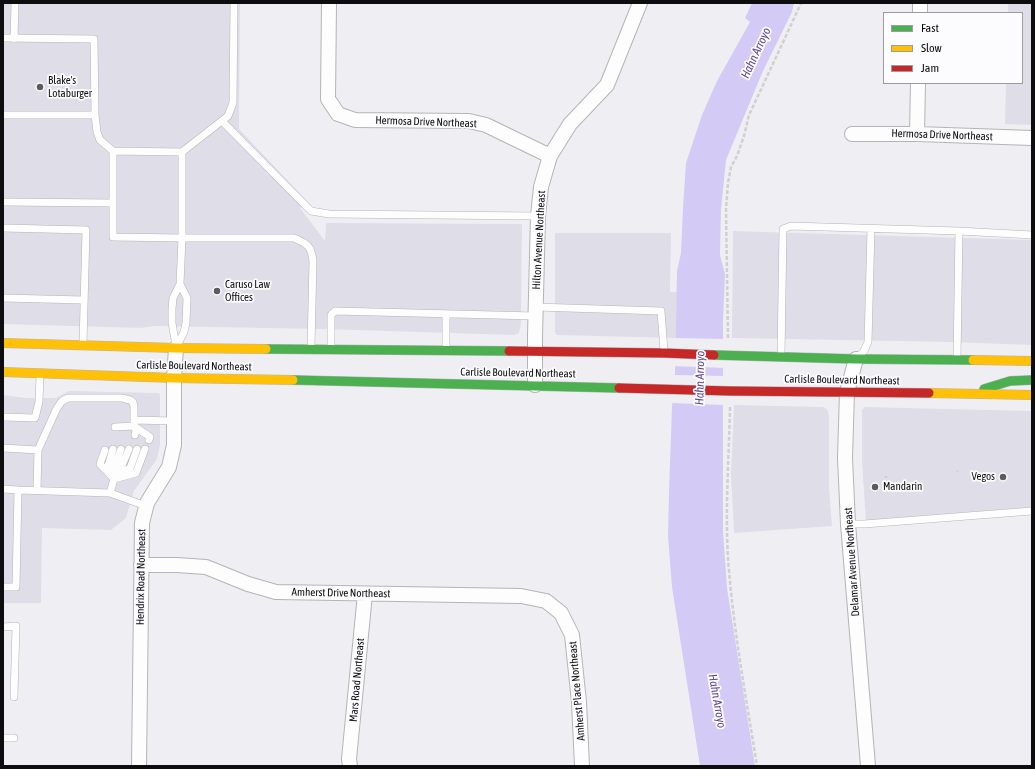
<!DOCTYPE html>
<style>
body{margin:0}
#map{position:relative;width:1035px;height:769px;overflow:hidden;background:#efeff3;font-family:"Asap Condensed",sans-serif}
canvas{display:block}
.frame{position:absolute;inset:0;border:4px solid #0d0d10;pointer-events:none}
.legend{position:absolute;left:883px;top:12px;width:140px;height:72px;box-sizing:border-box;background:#fcfbfe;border:1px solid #9c9c9f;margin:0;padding:5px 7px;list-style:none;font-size:12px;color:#0d0d10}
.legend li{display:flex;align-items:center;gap:8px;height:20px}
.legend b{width:20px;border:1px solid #9c9c9f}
</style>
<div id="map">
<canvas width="1035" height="769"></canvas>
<div class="frame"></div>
<ul class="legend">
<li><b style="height:5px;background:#4caf50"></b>Fast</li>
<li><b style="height:5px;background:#ffc107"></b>Slow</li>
<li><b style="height:5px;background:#c62828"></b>Jam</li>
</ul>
</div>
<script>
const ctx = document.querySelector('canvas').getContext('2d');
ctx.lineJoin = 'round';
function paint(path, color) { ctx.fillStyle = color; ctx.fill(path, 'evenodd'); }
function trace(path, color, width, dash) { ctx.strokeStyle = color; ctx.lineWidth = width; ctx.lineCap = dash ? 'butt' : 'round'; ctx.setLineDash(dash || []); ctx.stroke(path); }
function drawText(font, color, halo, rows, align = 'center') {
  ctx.font = font + ' "Asap Condensed",sans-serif'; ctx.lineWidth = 3.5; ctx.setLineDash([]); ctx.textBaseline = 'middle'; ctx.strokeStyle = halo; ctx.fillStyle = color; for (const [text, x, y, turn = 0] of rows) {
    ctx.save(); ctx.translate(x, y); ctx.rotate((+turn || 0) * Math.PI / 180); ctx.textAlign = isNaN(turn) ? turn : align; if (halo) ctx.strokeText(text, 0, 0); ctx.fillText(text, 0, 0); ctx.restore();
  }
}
paint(new Path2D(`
 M3,3H240L239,129L307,201L300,208L325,241L326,223L522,224L521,323L519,333L514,335L323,329L153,326L141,328L3,324Z
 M1008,3H1032V125L1005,124L1006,83H1022V13H1008Z
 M733,231L1032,240V345L951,342L732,338Z
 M555,233H671L670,292H677L676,338L557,335L555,332Z
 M69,391L159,393L160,395V445L157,459L134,491L126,518L111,530L42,528L41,603H3V395L26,398H56Z
 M734,405L823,407L827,409L829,415V487L832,526L734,533L731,474Z
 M865,407L1032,411V507L866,521L862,462V410Z`), '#dfdee8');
paint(new Path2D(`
 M752,3H794L792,12L763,71L726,160L721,209L720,255L725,274L723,321V531L727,588L755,766H700L672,587L668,536L669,491L672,407L675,372L677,271L681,253L683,207L686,163L702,115L717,81L750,22L745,18Z`), '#d3cbf6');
paint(new Path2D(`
 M674,338L725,339V368L673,366Z
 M673,375L725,376L724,405L672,403Z`), '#efeff3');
const lane = new Path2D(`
 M3,38L94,39L95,115L97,132L100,140L113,151V237L182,238V152L113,151
 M14,39L15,3
 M3,115H95
 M222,121L311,211L329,214L538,216
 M182,152L228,116L233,103L234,3
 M3,202L113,203
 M3,228L86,230L83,345
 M3,298L84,300
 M536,307L661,311L664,351
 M446,314V349
 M176,346L172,323V309L173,298L180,284L182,238H294C308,244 311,246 313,261L311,347
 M177,346L184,332L186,323L187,298L180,284
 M331,349V315L335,311L535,316
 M781,356L783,229L791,226L959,231L1032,235
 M859,356L864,351L868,342L871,229
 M957,359L959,231
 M3,417L35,418L39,402L40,375
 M134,420L173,421
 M115,427L134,426L150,437L149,440
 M3,448L38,450
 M105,450L100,464L114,479
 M111,473L108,466L113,449
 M121,474L130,468L137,449
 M116,475L121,468L129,449
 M114,479L136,473L145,449
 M3,489L18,490
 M37,490L38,450L57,408L62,401L68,398H122L130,400L133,402L134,407V426L136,431L135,435
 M110,493L114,479V468L121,449
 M848,524H864L1032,511
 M3,587H16L18,490L110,493L146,506
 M3,627L16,626L14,697
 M3,738H14`);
const street = new Path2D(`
 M329,3L328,99L338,114L355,120L469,121L486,125L550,156
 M920,13V3
 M852,134H917L1032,138
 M917,134L918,83
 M856,359L847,392L845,458L848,524L868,766
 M535,385V335L538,216L541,187L550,156L570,124L607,85L640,3
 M141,565H177L206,567L248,584L276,592L521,596L546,601L561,613L572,635L579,702L582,766
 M139,766L142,523L147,503L169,467L174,445V378L176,348
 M350,766L349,759L365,594`);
const fast = new Path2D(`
 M266,349L509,351
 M714,355L856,359L973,360
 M293,380L619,388
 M984,389L1010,381L1032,380`);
const slow = new Path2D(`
 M3,343L176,348L266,349
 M973,360L1032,361
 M3,372L174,378L293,380
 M929,393L1032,395`);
const jam = new Path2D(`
 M509,351L664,353L714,355
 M619,388L730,391L929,393`);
trace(lane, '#b4b4b6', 8);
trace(street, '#b4b4b6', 16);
trace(fast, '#b4b4b6', 10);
trace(slow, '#b4b4b6', 10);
trace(jam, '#b4b4b6', 10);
trace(new Path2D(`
 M728,338L726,209L728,183L731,167L737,156L744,136L749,115L785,38L801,3
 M730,407C729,457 725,508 728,558C733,628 746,697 757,766
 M957,471L958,472
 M886,476V478`), '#d0d0d0', 2.5, [4, 2]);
trace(lane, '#fdfdfd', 7);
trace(street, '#fdfdfd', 14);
trace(fast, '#4caf50', 9);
trace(slow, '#ffc107', 9);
trace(jam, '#c62828', 9);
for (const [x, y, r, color] of [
 [40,87,4,"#5c5c5f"],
 [217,291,4,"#5c5c5f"],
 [1003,477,4,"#5c5c5f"],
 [875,487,4,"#5c5c5f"]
]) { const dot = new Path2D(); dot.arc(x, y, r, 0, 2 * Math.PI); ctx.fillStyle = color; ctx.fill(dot); trace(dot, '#fcfbfe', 1.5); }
drawText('11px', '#0d0d10', '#fcfbfe', [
 ["Blake's",48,81],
 ["Lotaburger",48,94],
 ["Caruso Law",225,285],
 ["Offices",225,298],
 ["Vegos",995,477,"right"],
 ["Mandarin",883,487]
], 'left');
drawText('11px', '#0d0d10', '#fcfbfe', [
 ["Hermosa Drive Northeast",426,122,2],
 ["Hermosa Drive Northeast",942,135,2],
 ["Hilton Avenue Northeast",539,240,-87],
 ["Carlisle Boulevard Northeast",194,366,1],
 ["Carlisle Boulevard Northeast",518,373,1],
 ["Carlisle Boulevard Northeast",842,380,1],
 ["Delamar Avenue Northeast",852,562,-94],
 ["Hendrix Road Northeast",141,577,-89],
 ["Amherst Drive Northeast",341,593,1],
 ["Mars Road Northeast",357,680,-85],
 ["Amherst Place Northeast",577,691,-95]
]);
drawText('italic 12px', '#5b4790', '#fcfbfe', [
 ["Hahn Arroyo",756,53,-65],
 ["Hahn Arroyo",700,378,-89],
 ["Hahn Arroyo",717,701,80]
]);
</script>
